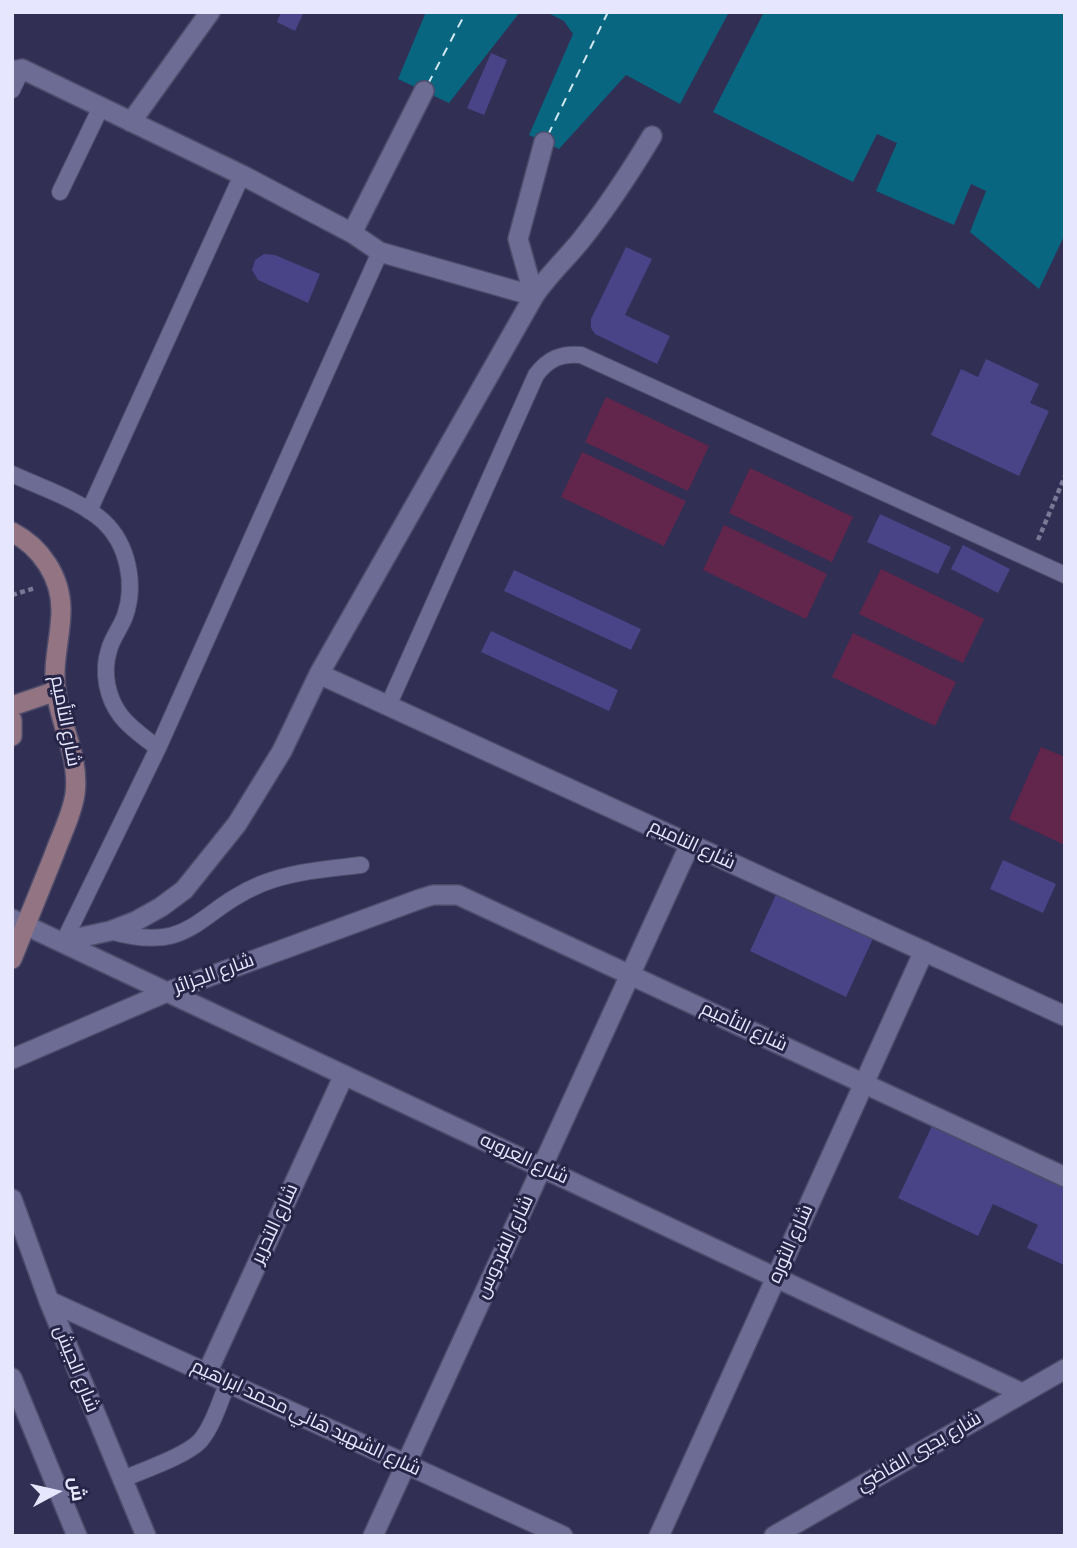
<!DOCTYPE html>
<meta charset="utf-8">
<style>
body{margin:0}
#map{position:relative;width:1077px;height:1548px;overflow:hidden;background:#312f53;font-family:Bitter,Cairo,serif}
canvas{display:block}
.frame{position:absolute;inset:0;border:14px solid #e6e7fe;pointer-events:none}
.north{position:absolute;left:21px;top:1457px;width:70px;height:70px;-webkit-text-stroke:5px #272547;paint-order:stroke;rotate:82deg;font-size:19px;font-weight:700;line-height:28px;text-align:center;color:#e6e7fe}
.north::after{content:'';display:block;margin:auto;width:24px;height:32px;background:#e6e7fe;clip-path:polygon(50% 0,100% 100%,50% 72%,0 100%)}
</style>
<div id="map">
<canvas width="1077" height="1548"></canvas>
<div class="frame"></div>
<div class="north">ش</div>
</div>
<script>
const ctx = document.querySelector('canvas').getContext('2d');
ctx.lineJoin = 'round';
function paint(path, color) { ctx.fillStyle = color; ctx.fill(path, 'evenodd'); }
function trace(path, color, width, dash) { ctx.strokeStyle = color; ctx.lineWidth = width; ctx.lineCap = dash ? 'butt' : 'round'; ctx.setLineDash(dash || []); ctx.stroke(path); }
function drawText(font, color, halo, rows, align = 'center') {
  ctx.font = font + ' Bitter,Cairo,serif'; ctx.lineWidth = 6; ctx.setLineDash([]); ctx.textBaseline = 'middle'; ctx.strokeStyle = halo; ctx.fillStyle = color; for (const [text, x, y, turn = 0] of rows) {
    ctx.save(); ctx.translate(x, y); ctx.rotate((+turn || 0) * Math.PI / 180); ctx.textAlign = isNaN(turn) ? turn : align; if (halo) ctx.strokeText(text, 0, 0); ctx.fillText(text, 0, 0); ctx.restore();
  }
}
paint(new Path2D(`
 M606,397L709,446L688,491L585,442Z
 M582,452L686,501L664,546L561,497Z
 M750,468L853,517L832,562L729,513Z
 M724,525L827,574L806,619L703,570Z
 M881,569L984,619L963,663L859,614Z
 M853,633L956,682L935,726L832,677Z
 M1041,747L1065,757V845L1009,819Z`), '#62264c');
paint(new Path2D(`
 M426,12H520L449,103L398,79Z
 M546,12H729L680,104L626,75L559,149L529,135L573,34L564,21Z
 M764,12H1065V234L1039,289L970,232L986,191L971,184L954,225L876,191L897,143L877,134L853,182L713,112Z`), '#086681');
trace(new Path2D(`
 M428,84L466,12
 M548,135L608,12`), '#d1e8f1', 2, [9, 7]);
paint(new Path2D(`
 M281,12H304L295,31L277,22Z
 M491,53L507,60L484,115L467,108Z
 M626,247L652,259L625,315L670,336L657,364L595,334L591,328V319Z
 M264,254L275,255L320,274L308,303L258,280L252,270L255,260Z
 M986,359L1039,384L1030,403L1049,411L1019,476L931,435L961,369L978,377Z
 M880,514L951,547L938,574L867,542Z
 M963,545L1010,569L998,593L951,569Z
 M514,570L641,629L631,650L504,591Z
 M491,631L618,690L609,711L481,652Z
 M1003,860L1056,884L1043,913L990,889Z
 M780,886L876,932L846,997L750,951Z
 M932,1126L1065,1188L1064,1265L1027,1248L1038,1225L993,1204L978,1236L898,1198Z`), '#494387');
const service = new Path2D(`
 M12,90L22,69
 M60,192L101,107
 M12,474C42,488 78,499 103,521C128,544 136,584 125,616C121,627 112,638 109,650C102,672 107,698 121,716C131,729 145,738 158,748L64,941
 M89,511L242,175
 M388,706L536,375C548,359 561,353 581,355L1065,575
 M158,748L380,252
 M110,931C193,955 196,911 261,884C293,871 328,869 361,865
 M121,1480C141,1471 186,1456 200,1441C213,1426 220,1401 228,1382`);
const minor = new Path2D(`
 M167,992L1022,1393
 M49,1301L563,1536
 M207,1373L344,1075
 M373,1536L690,844
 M659,1536L924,951
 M774,1536L1065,1369`);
const tertiary = new Path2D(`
 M12,71L22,69L242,175L352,233L380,252L534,296
 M131,122L210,12
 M352,233L424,91
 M534,296L518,239L544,142
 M319,674L1065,1016
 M12,919L167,992
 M64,941L110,931L136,921L161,907L184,890L237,824L282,751L319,674L534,296C548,275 567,258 582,239C608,206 631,171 652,136
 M12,1059L167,992L420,899L433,895H458L1065,1177
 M12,1199L49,1301L146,1536
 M12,1378L77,1536`);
const secondary = new Path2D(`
 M12,532C41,547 61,577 61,610C61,637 52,662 56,690C60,726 80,757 75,794C72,815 61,835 54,855C40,890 26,925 12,959
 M12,706L56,691
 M12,720V736`);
trace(service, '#4e4c6b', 18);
trace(minor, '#4e4c6b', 22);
trace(tertiary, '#4e4c6b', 22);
trace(secondary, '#4e4c6b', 22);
trace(new Path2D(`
 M1038,540L1065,476
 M12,595L35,588`), '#797897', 4.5, [5, 3.5]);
trace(service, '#6d6c94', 16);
trace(minor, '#6d6c94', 19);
trace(tertiary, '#6d6c94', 19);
trace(secondary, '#937482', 19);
drawText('19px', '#e6e7fe', '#272547', [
 ["شارع التأميم",65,721,79],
 ["شارع التاميم",692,845,25],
 ["شارع الجزائر",214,974,-20],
 ["شارع التأميم",744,1027,25],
 ["شارع العروبه",524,1159,25],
 ["شارع التحرير",275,1224,-65],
 ["شارع الثوره",791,1244,-66],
 ["شارع الفردوس",505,1247,-65],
 ["شارع الجيش",76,1369,68],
 ["شارع الشهيد هاني محمد ابراهيم",306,1418,25],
 ["شارع يحيي القاضي",919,1452,-30]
]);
</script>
